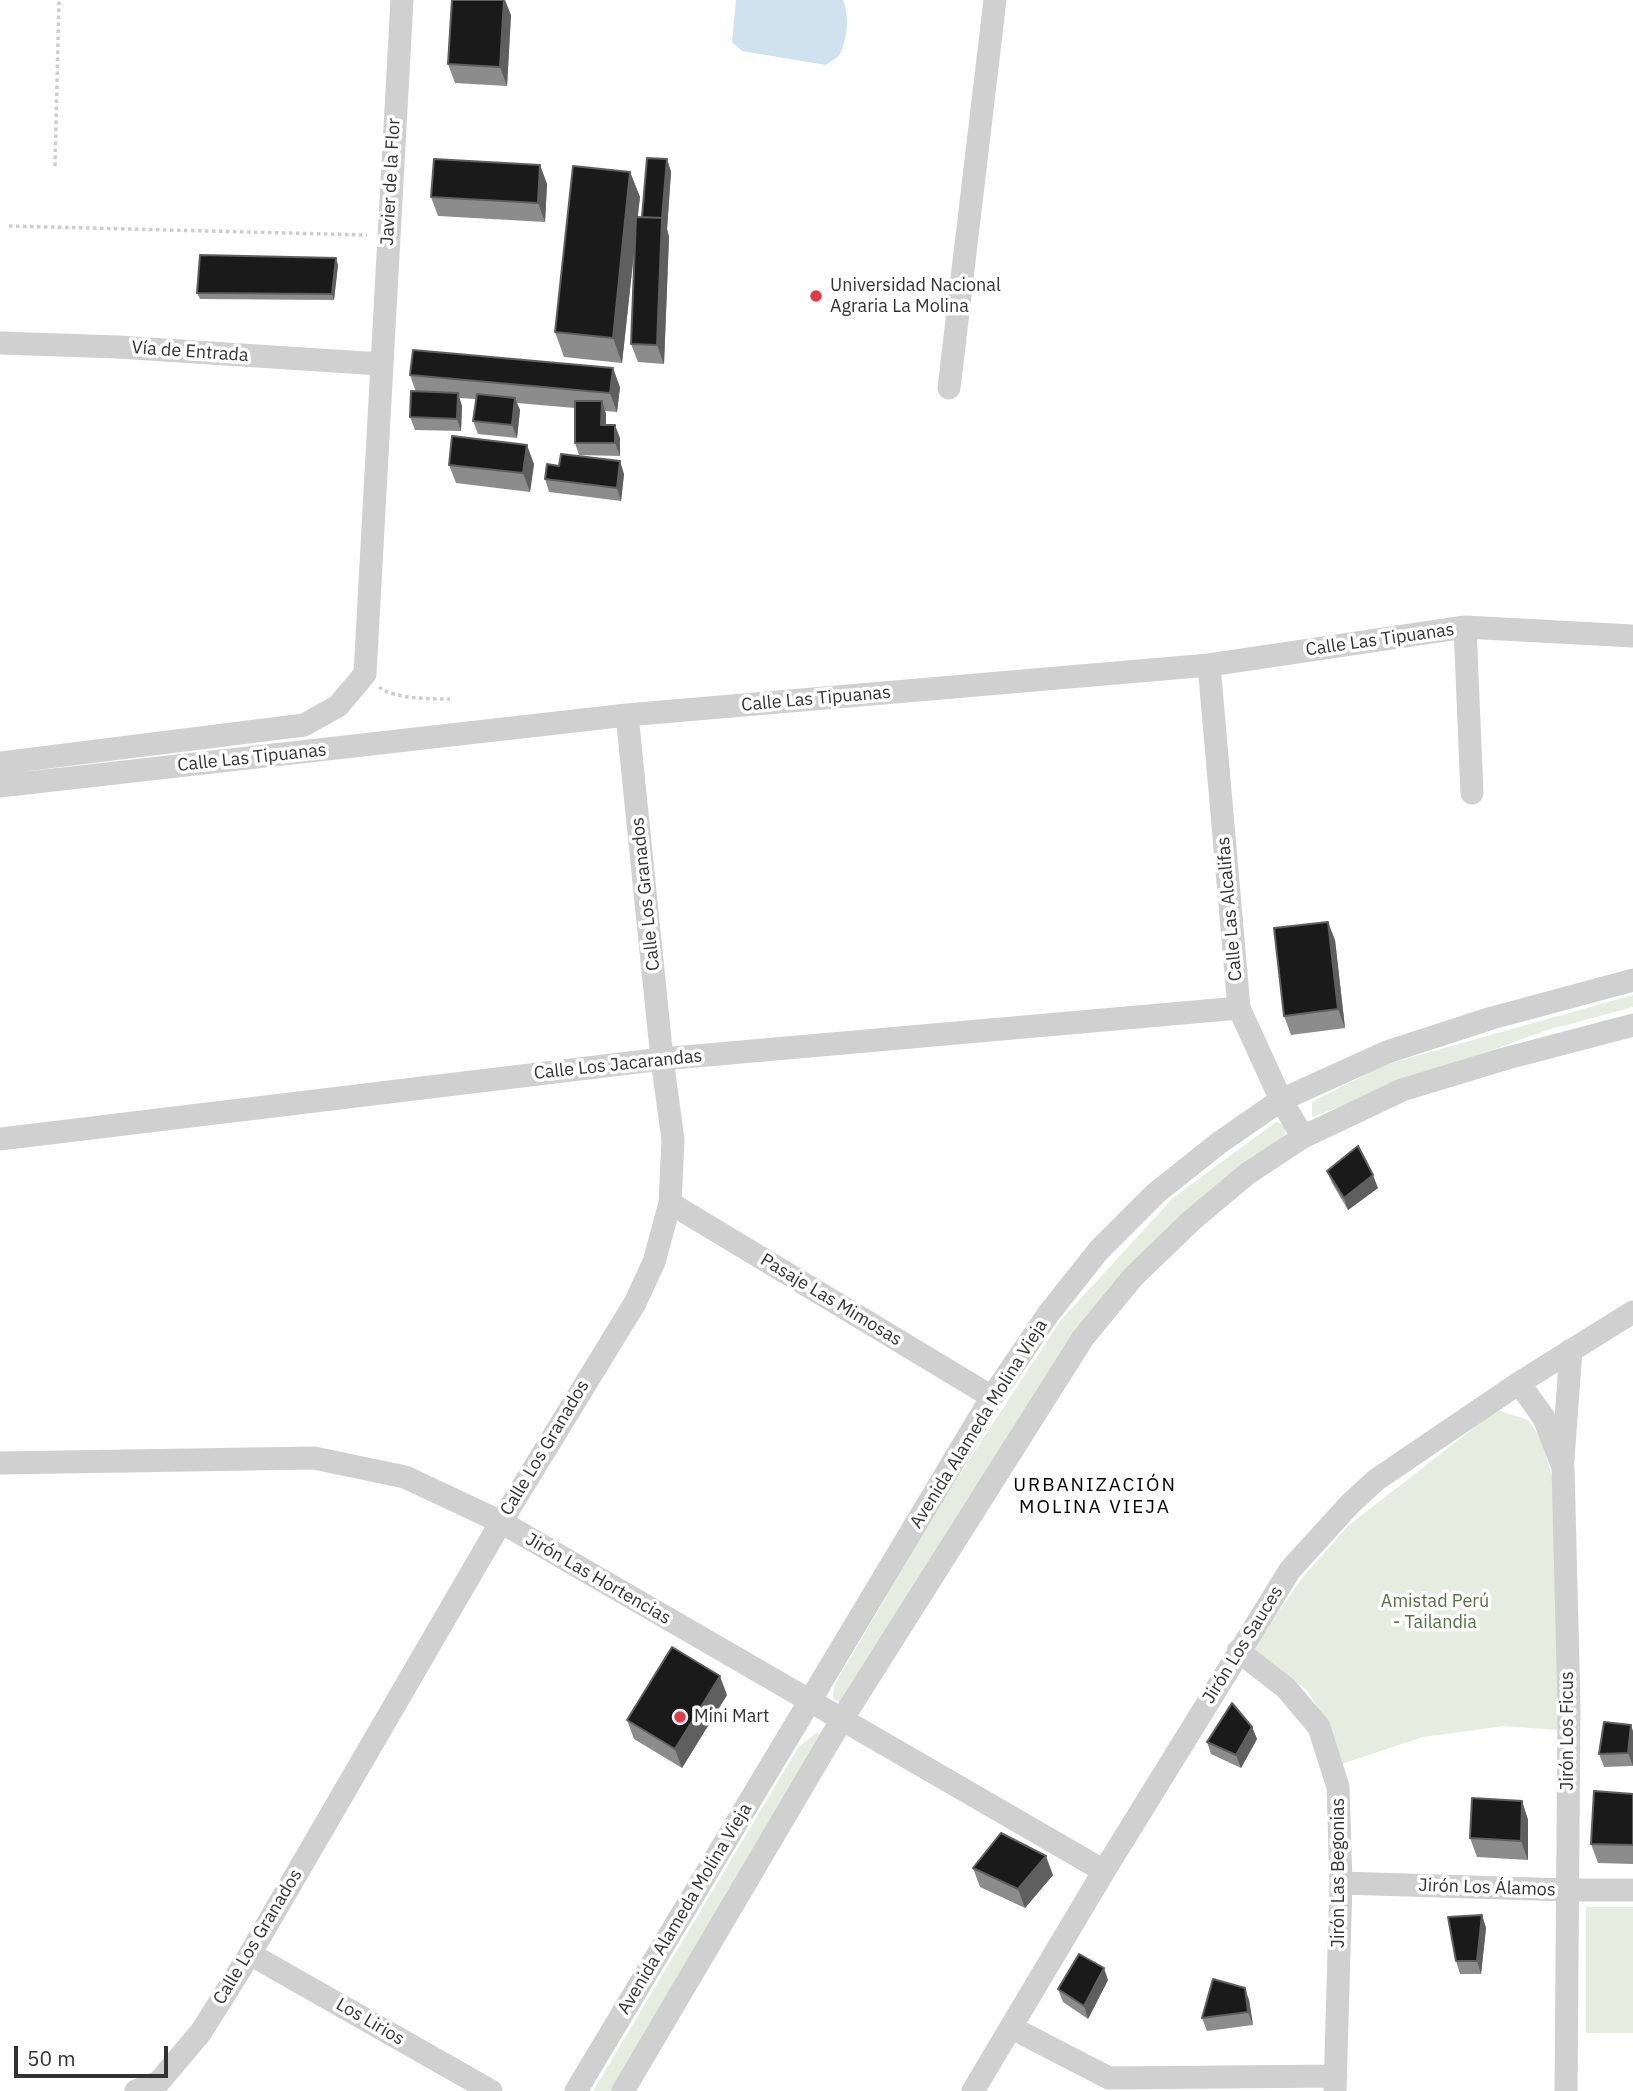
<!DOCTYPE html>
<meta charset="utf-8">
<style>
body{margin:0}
#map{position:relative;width:1633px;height:2091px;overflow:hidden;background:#fff;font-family:"IBM Plex Sans",sans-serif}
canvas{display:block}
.scale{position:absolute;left:14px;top:2046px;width:154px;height:32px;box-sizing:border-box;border:4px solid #333;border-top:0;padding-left:9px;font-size:21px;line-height:24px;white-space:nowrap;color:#333;-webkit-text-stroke:5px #fff;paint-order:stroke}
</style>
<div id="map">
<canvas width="1633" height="2091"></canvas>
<div class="scale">50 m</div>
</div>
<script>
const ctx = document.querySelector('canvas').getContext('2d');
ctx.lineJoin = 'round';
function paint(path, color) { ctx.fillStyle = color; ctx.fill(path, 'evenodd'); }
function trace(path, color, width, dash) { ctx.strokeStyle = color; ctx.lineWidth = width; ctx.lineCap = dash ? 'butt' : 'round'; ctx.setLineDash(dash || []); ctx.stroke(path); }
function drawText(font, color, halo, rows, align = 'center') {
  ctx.font = font + ' "IBM Plex Sans",sans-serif'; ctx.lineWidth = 7; ctx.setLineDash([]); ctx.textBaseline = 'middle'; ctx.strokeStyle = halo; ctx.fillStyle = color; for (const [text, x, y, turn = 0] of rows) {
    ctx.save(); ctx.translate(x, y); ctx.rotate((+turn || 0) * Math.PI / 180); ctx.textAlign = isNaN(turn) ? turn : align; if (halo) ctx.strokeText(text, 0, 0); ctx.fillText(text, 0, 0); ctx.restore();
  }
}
paint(new Path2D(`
 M1633,995V1007L1544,1031L1312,1117V1102L1384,1065Z
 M1276,1122L1286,1126L1284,1135L1178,1218L842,1704L833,1698L834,1687L839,1677L946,1495L1061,1320L1173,1198Z
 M1497,1410L1528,1420L1541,1439L1554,1483L1559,1730L1504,1726L1423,1737L1341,1764L1332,1732L1307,1690L1251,1650L1303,1577L1348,1526Z
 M817,1732L821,1736L614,2091H593L798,1748Z
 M1586,1907H1633V2033H1586Z`), '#e6ecdf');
paint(new Path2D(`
 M736,0H843C850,17 847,40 839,56L826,65L742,51L732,42Z`), '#cfe2ee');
trace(new Path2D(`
 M55,166L59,0
 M9,226L367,235
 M379,687C394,699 431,699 450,699`), '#cdcdcd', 3.5, [3.5, 3.5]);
trace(new Path2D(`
 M0,343L118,347L381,364
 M949,388L995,0
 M1465,627L1472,793
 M1209,665L1239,1008L1281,1100L1303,1137
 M0,763L304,725L338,706L365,674L402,0
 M0,786L627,715L1209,665L1465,627L1633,636
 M0,1139L662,1059L1239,1008
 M670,1203L992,1397
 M1519,1383L1544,1418L1563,1467L1569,1706L1566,2091
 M1563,1460L1571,1350
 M0,1463L314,1458L405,1477L501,1522L1104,1871
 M1238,1651L1286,1688L1319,1727L1338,1787L1341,1883L1335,2091
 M1341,1883L1568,1890H1633
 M250,1954L491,2091
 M1012,2028L1109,2078L1336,2076
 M136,2091L159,2082L201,2032L250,1954L501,1522L635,1303L654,1262L670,1203L673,1140L662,1059L627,715
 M576,2091L992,1397L1049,1313L1099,1250L1156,1193L1219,1143L1281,1100L1387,1052L1492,1018L1633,980
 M623,2091L841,1721L1083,1338L1133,1277L1192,1220L1247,1174L1303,1137L1402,1090L1504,1059L1633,1025
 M973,2091L1104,1871L1290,1570L1350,1504L1376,1480L1519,1383L1633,1312`), '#d0d0d0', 23);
paint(new Path2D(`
 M511,15L507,86L455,83L448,64Z
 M667,159L671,172L667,229L669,237L664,364L638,362L631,344L636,235L622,363L564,357L555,332L630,172L640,197L637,217H642Z
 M540,165L547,184L545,222L438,216L431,197Z
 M338,265L334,300L200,299L197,293Z
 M410,375L620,387L617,412L605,411L606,414V425L620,438V456L579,455L575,443V408L517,403L520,410L517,438L478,434L473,421L476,399L459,398L462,406L461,431L415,430L410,417L416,392Z
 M534,464L530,492L456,483L449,465Z
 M624,474L621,501L549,492L545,479Z
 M1335,940L1345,1028L1291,1035L1284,1016Z
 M1327,1171L1378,1188L1348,1210L1332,1183Z
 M727,1695L682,1768L634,1739L627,1720Z
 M1631,1725L1633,1766L1604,1767L1599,1754Z
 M1252,1727L1257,1739L1241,1768L1211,1754L1207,1742Z
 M1633,1794V1864L1598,1863L1591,1844Z
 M1522,1801L1528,1820V1860L1477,1857L1470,1838Z
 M973,1868L1053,1875L1025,1908L980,1887Z
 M1482,1915L1486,1928L1481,1974H1460L1456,1961Z
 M1108,1980L1088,2019L1063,2002L1058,1989Z
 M1249,2000L1253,2025L1207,2031L1202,2018Z`), '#8c8c8c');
paint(new Path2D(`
 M504,0H505L511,15L507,86L500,67Z
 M667,159L671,172L667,229L669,237L664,364L657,345L662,220Z
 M540,165L547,184L545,222L538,203Z
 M630,172L640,197L622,363L613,338Z
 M336,258L338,265L334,300L332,294Z
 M613,368L620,387L617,412L610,393Z
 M458,393L462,406L461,431L457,419Z
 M515,398L520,410L517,438L512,425Z
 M602,401L606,414V438L601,425Z
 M615,425L620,438V456L615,443Z
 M527,445L534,464L530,492L523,473Z
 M620,461L624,474L621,501L617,488Z
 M1328,922L1335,940L1345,1028L1338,1009Z
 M1373,1175L1378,1188L1348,1210L1344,1198Z
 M720,1676L727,1695L682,1768L675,1749Z
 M1631,1725L1633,1731V1766L1628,1753Z
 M1252,1727L1257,1739L1241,1768L1236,1755Z
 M1522,1801L1528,1820V1860L1521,1841Z
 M1046,1856L1053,1875L1025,1908L1018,1889Z
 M1482,1915L1486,1928L1481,1974L1477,1961Z
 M1104,1968L1108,1980L1088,2019L1084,2006Z
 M1245,1988L1249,2000L1253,2025L1248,2012Z`), '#5f5f5f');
const building = new Path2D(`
 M452,0H504L500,67L448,64Z
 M647,158L667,159L662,218L642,217Z
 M434,159L540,165L538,203L431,197Z
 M573,166L630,172L613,338L555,332Z
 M636,217L662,218L657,345L631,344Z
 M200,255L336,258L332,294L197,293Z
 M413,350L613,368L610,393L410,375Z
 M411,391L458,393L457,419L410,417Z
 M477,394L515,398L512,425L473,421Z
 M575,401H602L601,425H615V443H575Z
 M452,436L527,445L523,473L449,465Z
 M561,454L620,461L617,488L545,479L547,464L559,466Z
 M1328,922L1338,1009L1284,1016L1274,928Z
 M1358,1146L1373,1175L1344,1198L1327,1171Z
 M672,1647L720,1676L675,1749L627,1720Z
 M1232,1703L1252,1727L1236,1755L1207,1742Z
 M1604,1722L1631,1725L1628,1753L1599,1754Z
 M1594,1791L1633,1794V1845L1591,1844Z
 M1472,1798L1522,1801L1521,1841L1470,1838Z
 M1001,1833L1046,1856L1018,1889L973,1868Z
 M1482,1915L1477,1961H1456L1448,1917Z
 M1079,1954L1104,1968L1084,2006L1058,1989Z
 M1213,1979L1245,1988L1248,2012L1202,2018Z`);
paint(building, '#1a1a1a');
trace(building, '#5f5f5f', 2);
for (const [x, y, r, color] of [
 [816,296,7,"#e63946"],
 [680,1717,7,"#e63946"]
]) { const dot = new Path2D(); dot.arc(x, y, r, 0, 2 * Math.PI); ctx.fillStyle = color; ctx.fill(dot); trace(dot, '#fff', 2.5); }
drawText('18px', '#333', '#fff', [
 ["Javier de la Flor",391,182,-87],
 ["Vía de Entrada",190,352,4],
 ["Calle Las Tipuanas",1380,640,-8],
 ["Calle Las Tipuanas",816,699,-5],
 ["Calle Las Tipuanas",252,758,-6],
 ["Calle Los Granados",646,894,-96],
 ["Calle Las Alcalifas",1230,909,-95],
 ["Calle Los Jacarandas",618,1065,-6],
 ["Pasaje Las Mimosas",831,1300,31],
 ["Avenida Alameda Molina Vieja",979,1424,-58],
 ["Calle Los Granados",545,1448,-59],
 ["Jirón Las Hortencias",598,1579,30],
 ["Jirón Los Sauces",1243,1645,-58],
 ["Jirón Los Ficus",1568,1731,-90],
 ["Jirón Las Begonias",1339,1873,-90],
 ["Jirón Los Álamos",1487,1888,2],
 ["Avenida Alameda Molina Vieja",685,1909,-59],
 ["Calle Los Granados",258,1937,-59],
 ["Los Lirios",370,2022,30]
]);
drawText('18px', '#333', '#fff', [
 ["Universidad Nacional",830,286],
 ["Agraria La Molina",830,307],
 ["Mini Mart",694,1717]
], 'left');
drawText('18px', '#56703f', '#fff', [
 ["Amistad Perú",1435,1602],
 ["- Tailandia",1435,1623]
]);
ctx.letterSpacing = '2px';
drawText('19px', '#000', '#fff', [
 ["URBANIZACIÓN",1095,1486],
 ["MOLINA VIEJA",1095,1508]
]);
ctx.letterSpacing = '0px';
</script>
